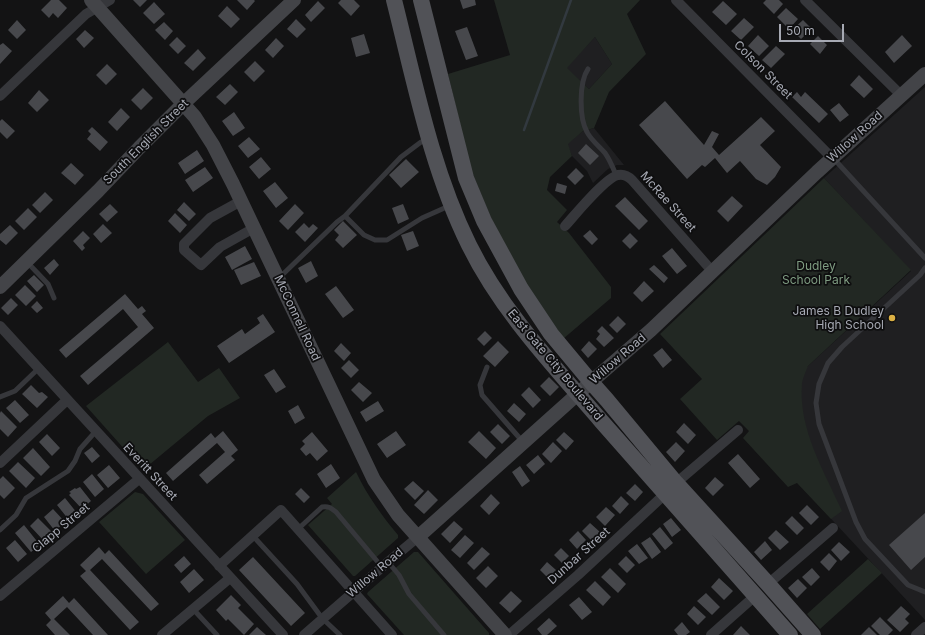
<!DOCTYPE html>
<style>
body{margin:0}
#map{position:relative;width:925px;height:635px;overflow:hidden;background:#131314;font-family:Inter,sans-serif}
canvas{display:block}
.scale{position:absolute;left:779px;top:24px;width:65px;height:18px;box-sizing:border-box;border:2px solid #a6a9b3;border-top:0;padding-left:5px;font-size:12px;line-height:14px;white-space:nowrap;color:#a6a9b3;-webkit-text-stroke:3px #0e0e0f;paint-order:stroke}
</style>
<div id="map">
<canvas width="925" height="635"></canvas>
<div class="scale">50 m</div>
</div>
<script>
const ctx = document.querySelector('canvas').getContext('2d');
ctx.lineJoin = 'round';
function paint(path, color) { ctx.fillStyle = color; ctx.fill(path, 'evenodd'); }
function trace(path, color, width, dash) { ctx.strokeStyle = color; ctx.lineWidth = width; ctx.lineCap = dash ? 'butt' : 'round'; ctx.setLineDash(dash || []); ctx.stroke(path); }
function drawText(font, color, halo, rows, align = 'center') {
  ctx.font = font + ' Inter,sans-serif'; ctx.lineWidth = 3.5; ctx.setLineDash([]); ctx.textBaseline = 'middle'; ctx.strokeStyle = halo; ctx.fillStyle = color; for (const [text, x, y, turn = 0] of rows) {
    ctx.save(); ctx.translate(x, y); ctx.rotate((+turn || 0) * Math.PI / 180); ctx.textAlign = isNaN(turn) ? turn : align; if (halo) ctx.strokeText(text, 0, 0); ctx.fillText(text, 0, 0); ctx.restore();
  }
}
paint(new Path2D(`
 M595,37L612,64L589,89L566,68Z
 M925,87V620L744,425L911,271L824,178Z
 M594,128L624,165H617L608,169L593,183L587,171L572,156L567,144L583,131Z`), '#1f1f21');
paint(new Path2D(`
 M494,0H640L627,14L646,54L609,92L594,128L583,131L568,144L572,156L550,177L547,190L567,210L557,222L569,233L611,287V298L563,339L540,309L491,218L471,170L448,74L510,55ZM595,37L612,64L589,89L567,68Z
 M824,178L911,270L808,366C806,371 803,377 802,383C798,429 824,471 842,511L831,519L797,483L788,487L743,438L749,431L739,421L717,440L680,399L702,379L660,334Z
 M168,342L198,382L219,368L240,398L208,416L143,470L86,406Z
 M356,472C367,495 382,516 398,535V538L355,576H353L308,525L332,504L327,498Z
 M135,492L143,494L185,540L146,574L99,522Z
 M414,552H418L489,633V635H404L367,594L368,592Z
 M868,559L882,573L820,629L807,614Z`), '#222823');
trace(new Path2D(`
 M524,130L571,0`), '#32393f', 2.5);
paint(new Path2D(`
 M51,0H59L67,8L58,18L53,13L49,18L41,10Z
 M133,0H147L140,7Z
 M237,0H254L255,1L247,10Z
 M341,0H354L360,6L351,16L338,3Z
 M460,0H475L476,5L463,9Z
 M766,0H779L783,4L774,14L763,3Z
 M318,1L325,8L311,22L305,15Z
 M723,1L737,14L726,25L712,12Z
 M154,2L165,14L154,24L143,13Z
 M227,6L240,19L231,28L218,16Z
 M786,8L798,19L789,29L777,17Z
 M744,18L754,27L741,40L731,31Z
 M296,19L306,29L297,38L287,29Z
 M17,20L26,30L17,39L8,30Z
 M803,20L812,29L801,39L792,30Z
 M164,22L173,31L165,40L155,30Z
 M467,27L478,56L466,60L455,31Z
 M85,30L94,38L84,48L76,39Z
 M364,34L370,53L356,57L351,38Z
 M758,35L769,46L759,56L748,46Z
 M902,35L912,46L894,63L885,52Z
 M818,36L827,45L820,54L810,44Z
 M177,37L186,46L178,54L169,45Z
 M276,38L284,46L273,58L265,50Z
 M3,43L12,51L0,64V45Z
 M776,46L785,54L771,68L762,60Z
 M198,49L206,58L193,71L184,63Z
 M255,61L265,71L254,82L244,72Z
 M107,64L117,74L106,85L96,75Z
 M859,75L873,89L864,98L850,85Z
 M230,84L238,92L225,105L216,97Z
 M143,88L153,98L141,110L131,100Z
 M39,90L49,100L37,112L28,103Z
 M797,92L801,97L805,92L828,114L819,123L792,97Z
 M665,101L704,145L712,131L719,134L712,147L719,155L761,117L775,131L760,145L781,167L775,177L767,185L756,179L740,161L727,173L715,158L705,167L702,165L687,179L639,125Z
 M839,103L849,115L840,122L830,110Z
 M121,108L130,117L117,131L108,122Z
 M234,112L245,128L233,136L222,121Z
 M2,119L15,131L7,139L0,132V121Z
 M92,127L108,142L100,151L87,139L91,134L88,131Z
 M249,137L260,149L248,158L238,146Z
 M586,144L599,156L590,165L578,153Z
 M197,150L204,161L185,174L178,163Z
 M261,157L271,169L259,179L249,167Z
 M406,159L419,172L401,188L389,175Z
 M71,163L84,175L75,185L61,173Z
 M205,167L213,178L193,192L185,180Z
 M576,168L584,176L575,185L567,177Z
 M275,182L288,198L276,208L263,191Z
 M557,183L567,186L565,194L555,191Z
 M45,192L53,200L40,213L32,205Z
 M732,196L743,206L728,222L717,211Z
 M625,197L648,221L639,230L615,206Z
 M184,202L196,214L189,221L177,210Z
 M110,204L118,212L107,222L99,214Z
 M295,204L304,213L288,230L279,221Z
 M403,204L409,219L398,224L392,208Z
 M28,208L37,217L24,230L15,221Z
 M175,213L187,225L180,233L168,221Z
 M343,221L357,235L343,248L335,240L339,235L334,230Z
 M304,223L309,228L313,224L318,228L305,242L295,232Z
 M103,224L112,233L101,243L93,234Z
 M10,225L18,233L6,245L0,240V234Z
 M590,230L598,239L592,245L583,236Z
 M83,231L90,238L83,245L85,248L82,251L73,241Z
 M413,231L419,246L407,251L401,235Z
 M630,233L638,241L630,249L622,241Z
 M245,246L252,259L232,270L225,257Z
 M672,248L687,266L677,274L662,256Z
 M54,259L59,265L50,275L44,268Z
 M311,261L318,276L306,283L298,268Z
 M254,262L261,276L241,285L234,270Z
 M654,265L668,278L664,283L649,269Z
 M34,275L44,285L37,292L27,281Z
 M644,281L654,291L642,302L633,293Z
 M25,285L36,296L26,306L15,295Z
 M336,286L354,310L343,318L325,294Z
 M125,294L138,309L142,306L146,311L142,314L154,328L88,385L80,376L138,327L123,309L66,358L59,350Z
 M11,298L18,305L8,315L1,308Z
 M37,301L43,308L37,313L31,307Z
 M263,314L275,332L229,363L217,346L242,329L245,334L260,323L257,318Z
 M618,316L626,324L617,333L609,325Z
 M602,326L614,338L604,347L596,339L600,334L597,331Z
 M485,331L492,338L484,346L477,339Z
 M498,341L509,352L495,367L483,356Z
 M589,341L597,349L588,358L581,350Z
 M341,343L351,353L344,361L334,351Z
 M662,348L672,360L663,368L653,355Z
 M349,360L359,370L351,378L341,368Z
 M274,369L286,387L276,393L264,375Z
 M549,377L559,387L550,396L540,386Z
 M359,382L372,393L363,402L351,390Z
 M31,385L39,393L42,392L48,397L37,408L22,394Z
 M529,387L541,400L533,408L521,395Z
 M15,400L29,415L20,423L6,408Z
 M378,401L384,411L366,422L360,412Z
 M514,403L526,414L519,422L507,411Z
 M298,405L305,418L295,424L288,411Z
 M1,411L17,427L8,437L0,429V413Z
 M684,423L696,435L688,444L676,432Z
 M498,424L510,436L502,444L490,432Z
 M223,431L238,450L231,456L235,460L207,484L199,475L225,452L217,443L173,481L166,473L211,433L215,438Z
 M396,431L406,445L387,458L377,444Z
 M479,431L496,448L486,459L468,442Z
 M312,432L328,451L317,461L310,453L306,456L300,449L305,444L302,441Z
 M564,432L574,441L566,450L556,440Z
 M47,434L60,448L52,456L39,442Z
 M553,442L562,451L551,463L542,454Z
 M676,442L685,451L675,462L666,452Z
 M92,447L100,456L92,463L84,453Z
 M33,448L50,467L41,476L23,458Z
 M738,454L760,479L750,488L728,463Z
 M538,455L545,464L534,474L526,465Z
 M18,462L35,478L26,488L9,471Z
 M331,464L340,478L326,488L317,474Z
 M109,465L120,478L108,488L97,475Z
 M520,466L530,481L522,487L512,472Z
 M92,474L104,489L95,497L83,482Z
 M3,476L15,488L4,499L0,495V479Z
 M715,477L724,485L713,496L705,488Z
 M413,481L424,491L415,500L404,489Z
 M635,484L643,492L635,501L626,493Z
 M80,487L91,501L82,509L69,495L71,493L69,492L75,488L76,489Z
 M301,488L310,497L304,503L295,494Z
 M428,490L438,500L424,514L414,505Z
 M491,494L500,503L489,515L480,506Z
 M621,496L629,504L620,514L612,506Z
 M65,498L77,513L69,520L57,505Z
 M807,505L819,517L811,525L799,513Z
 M606,507L615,515L605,526L596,517Z
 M53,509L65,522L55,531L44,517Z
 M925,513V557L911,570L889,545Z
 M792,516L804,528L797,535L785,523Z
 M38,518L53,533L44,541L30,526Z
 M671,518L681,530L672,537L663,524Z
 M454,521L463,529L450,543L441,534Z
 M590,523L600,532L592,541L582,531Z
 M24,525L40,545L31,552L15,533Z
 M660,527L673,543L665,550L652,534Z
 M776,530L789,542L780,550L768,538Z
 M578,531L586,540L577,549L569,540Z
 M465,535L474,543L460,558L451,550Z
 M650,537L661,552L652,559L641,543Z
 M15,540L27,554L18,562L6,548Z
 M765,541L772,550L761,560L754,552Z
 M839,542L850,552L841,561L831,550Z
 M637,544L648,558L639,564L628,551Z
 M99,547L105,554L109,550L159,604L151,611L102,559L90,570L139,622L130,630L80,576L86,571L80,565Z
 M482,547L490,554L474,570L467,563Z
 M561,548L569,556L562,563L554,555Z
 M829,553L837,561L829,571L820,562Z
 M184,556L191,564L181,573L174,565Z
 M626,556L635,565L627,573L618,564Z
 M253,557L305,613L291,626L239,570Z
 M547,562L556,570L548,578L540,570Z
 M488,566L498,576L486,588L476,578Z
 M610,568L626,584L618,593L601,577Z
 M812,568L820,577L811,586L802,577Z
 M194,569L204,580L189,593L180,582Z
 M719,578L733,591L724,600L711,587Z
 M798,579L807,588L797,598L788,588Z
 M595,581L611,597L603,606L586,590Z
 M511,591L522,601L510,613L499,603Z
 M706,593L720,607L712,615L697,601Z
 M231,595L241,605L238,608L254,624L244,635L228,619L226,621L216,610Z
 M63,596L69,603L74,598L108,635H93L67,607L54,619L70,635H55L46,625L51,620L45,613Z
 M579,597L592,612L582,620L569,605Z
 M694,606L706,617L698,625L687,614Z
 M901,606L910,614L905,619L909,623L900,632L887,620Z
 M880,617L893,630L888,635H880L871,626Z
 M549,618L557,626L547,635H542L537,629Z
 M682,622L690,632L686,635H678L674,630Z
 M741,626L750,635H733Z
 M257,627L266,635H249Z
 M869,627L877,635H861Z`), '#47484c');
trace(new Path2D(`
 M588,69C579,82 579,118 587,132C591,140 599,146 605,153C610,160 613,168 616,175
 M834,159L925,258
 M345,216L364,235L375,240H387L422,218L449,206
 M27,262L48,284L54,298
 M925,268L920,275L842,347L828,363L819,384L816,403L819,424L856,522L865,539L908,585L925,592
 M279,278L337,222L345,216L401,157L421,142L428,141
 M487,367L480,385L482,395L523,442
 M0,397L15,391L39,368
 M298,529L322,507C329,506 331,508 336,512L382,567
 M0,530L16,515L26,498L68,471L75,461L80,449L96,431
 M253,536L297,584L322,618L340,635
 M388,562L399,575L409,594L444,635
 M193,609L217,635`), '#36373b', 5);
trace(new Path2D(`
 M676,0L832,158
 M805,0L901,95
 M0,96L86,14L110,0
 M241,201L210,218L184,244V250L201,265L220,247L254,228
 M565,226C575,215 605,178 618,175C623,174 628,176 632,180L712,271
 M0,326L283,635
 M0,463L67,400
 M676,483L738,430
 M219,566L281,510L392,635
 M768,584L833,528
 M0,596L139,479
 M162,635L230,578
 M304,635L388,562L418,537
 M509,635L578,575L665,494
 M711,635L755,596
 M916,635L925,627`), '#36373b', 10);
trace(new Path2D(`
 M91,0L195,117L213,145L233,184L374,480L398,515L505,635
 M0,287L98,191L139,148L183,104L294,0
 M418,537L591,382L651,330L817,172L925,74`), '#434448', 14);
trace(new Path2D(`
 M394,0C415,83 431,168 469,245C502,312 554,366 602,422C664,493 727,564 790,635
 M421,0L466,178L484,221L521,289L551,334L591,382L607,400L676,483L768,584L813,635`), '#515257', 16);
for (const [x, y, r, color] of [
 [892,318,4,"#dbb044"]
]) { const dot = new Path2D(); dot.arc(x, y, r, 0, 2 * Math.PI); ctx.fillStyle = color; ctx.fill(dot); trace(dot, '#0e0e0f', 1.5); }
drawText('12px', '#a6a9b3', '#0e0e0f', [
 ["Colson Street",763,70,45],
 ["Willow Road",855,137,-42],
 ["South English Street",146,142,-45],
 ["McRae Street",668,202,48],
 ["McConnell Road",297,318,65],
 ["Willow Road",618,359,-41],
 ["East Gate City Boulevard",555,365,50],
 ["Everitt Street",150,472,47],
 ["Clapp Street",61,528,-40],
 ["Dunbar Street",579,556,-42],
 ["Willow Road",375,573,-40]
]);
drawText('12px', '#7f9c82', '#0e0e0f', [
 ["Dudley",816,266],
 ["School Park",816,280]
]);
drawText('12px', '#a6a9b3', '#0e0e0f', [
 ["James B Dudley",884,311],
 ["High School",884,325]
], 'right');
</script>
